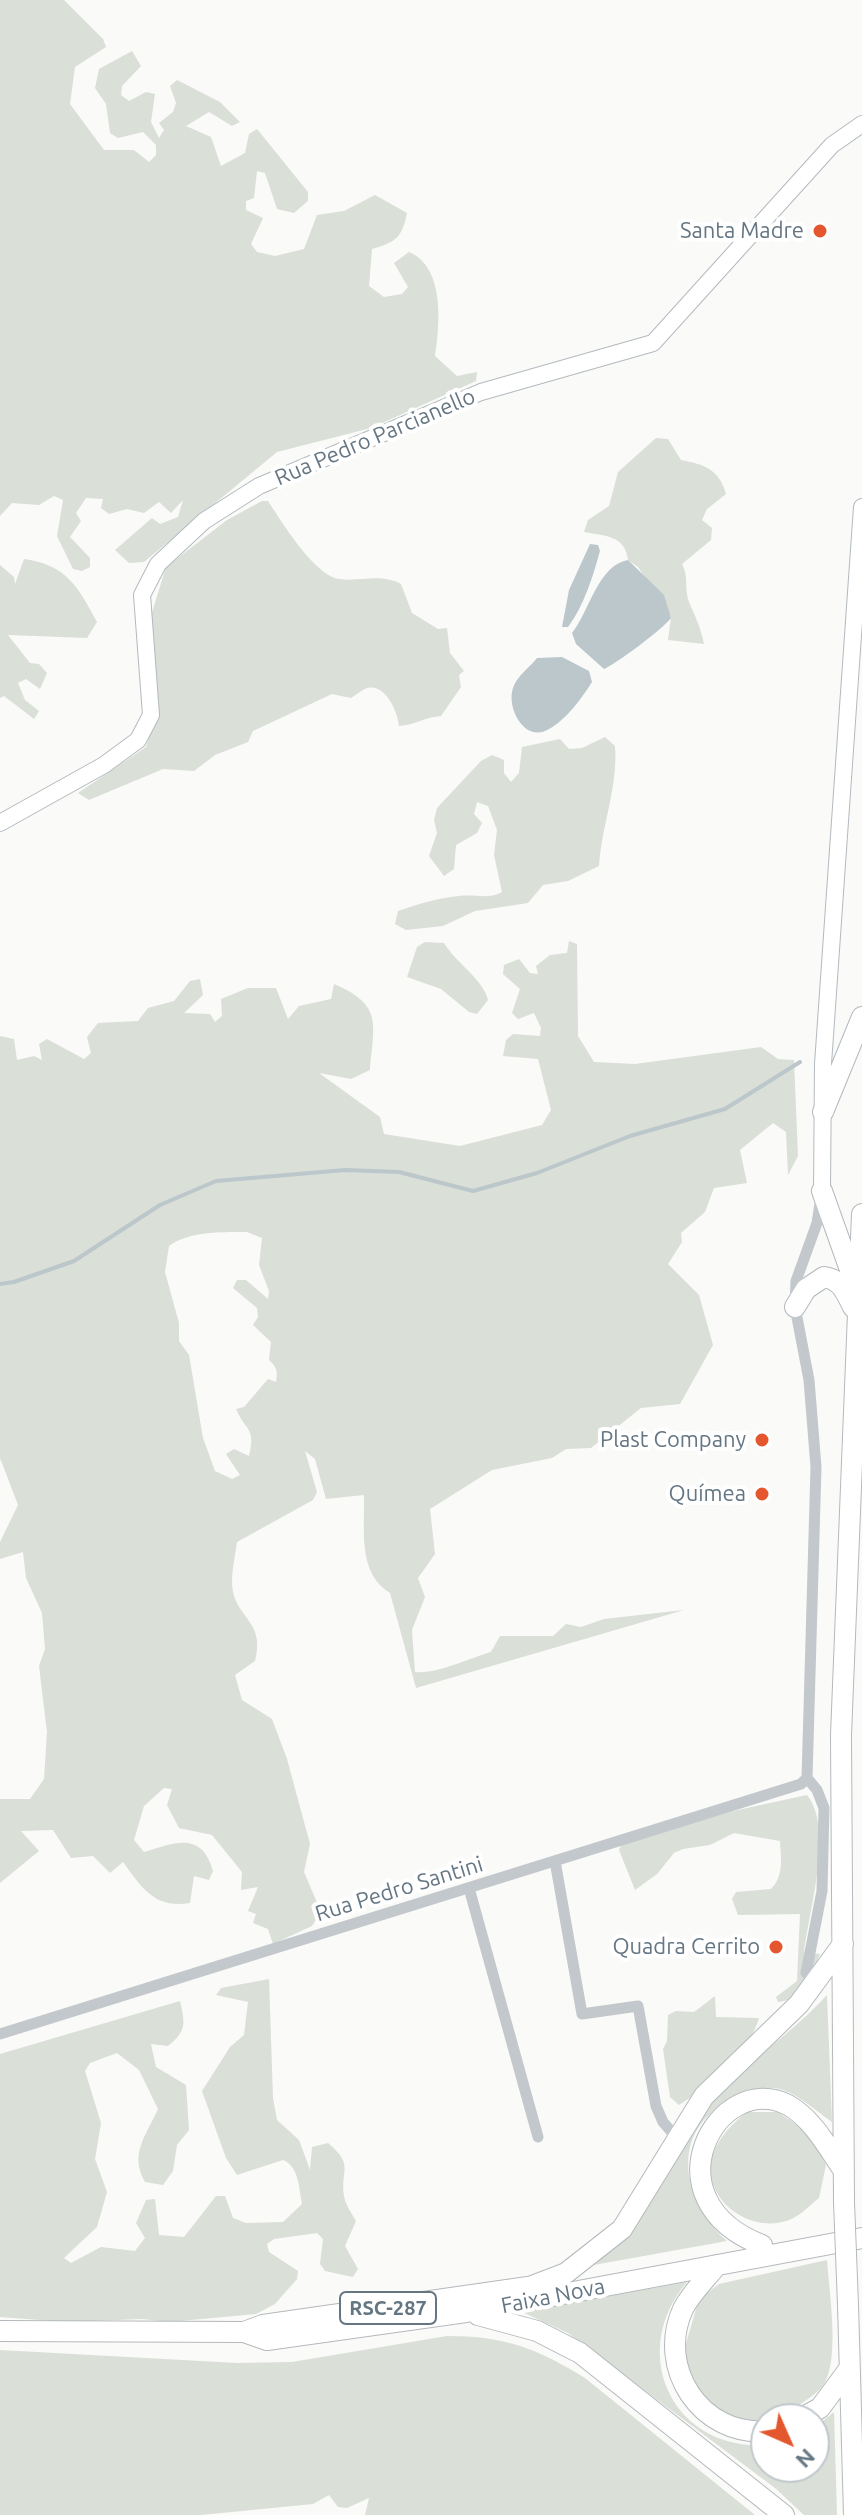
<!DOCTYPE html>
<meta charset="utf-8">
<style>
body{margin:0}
#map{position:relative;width:862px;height:2515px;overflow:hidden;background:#fafaf8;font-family:Ubuntu,sans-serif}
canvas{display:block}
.north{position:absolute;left:750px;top:2403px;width:80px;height:80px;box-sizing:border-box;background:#fff;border:2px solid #c1c8cd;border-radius:50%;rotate:135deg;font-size:22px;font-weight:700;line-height:32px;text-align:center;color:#657683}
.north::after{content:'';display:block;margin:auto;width:28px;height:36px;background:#e4572e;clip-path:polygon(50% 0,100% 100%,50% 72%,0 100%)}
</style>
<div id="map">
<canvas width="862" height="2515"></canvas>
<div class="north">N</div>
</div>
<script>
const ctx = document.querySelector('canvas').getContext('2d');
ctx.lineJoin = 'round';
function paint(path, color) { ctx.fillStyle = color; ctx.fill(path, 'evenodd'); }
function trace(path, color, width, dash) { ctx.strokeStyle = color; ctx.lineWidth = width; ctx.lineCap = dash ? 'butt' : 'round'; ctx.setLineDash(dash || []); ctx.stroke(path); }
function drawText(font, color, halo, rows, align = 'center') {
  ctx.font = font + ' Ubuntu,sans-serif'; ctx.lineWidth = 8; ctx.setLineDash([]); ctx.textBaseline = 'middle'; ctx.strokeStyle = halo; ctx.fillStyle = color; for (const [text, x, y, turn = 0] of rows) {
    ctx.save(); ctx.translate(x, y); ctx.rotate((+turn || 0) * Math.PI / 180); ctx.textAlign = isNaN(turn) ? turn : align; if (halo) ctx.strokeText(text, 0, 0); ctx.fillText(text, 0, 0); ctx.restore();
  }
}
paint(new Path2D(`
 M0,0H64L103,39L106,47L75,67L70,104L104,150H134L149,162L156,155V145L143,132L118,138L110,133L106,104L95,88L99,69L132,51L141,66L122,86L121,95L129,101L146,92L155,94L151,122L159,138L164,130L159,123L173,112L176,103L170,86L177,80L220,102L240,122L232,126L209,112L186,126L211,137L221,166L245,153L249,134L257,129L308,192V201L294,213L277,209L265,173L257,171L254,198L246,201V210L263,218L251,244L257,252L275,256L304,249L317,215L344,211L375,195L407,213C402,238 396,242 372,249L369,286L384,297L402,294L408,287L394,263L409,252C445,267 440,325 435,356L457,376L477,372L476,381L371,428L277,452L144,562L129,563L115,550L152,518L160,524L178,517L183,500L171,513L159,502L144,513L127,509L109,514L101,508L103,499L86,498L76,513L81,521L70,537L90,558V567L82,571L73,569L57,536L63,500L54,496L39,505L12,503L0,516Z
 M656,438L668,439L681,460C704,464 720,470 726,494L707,509L702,520L712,528L711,540L682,564C689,577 684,589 689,602C695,616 701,628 704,644L668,640L671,617L638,567L628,560C625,535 605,536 584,532L588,520L609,506L618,472Z
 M262,501H268C281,521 315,576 339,579C362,582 379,573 401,584L412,613L438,629L447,628L450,653L464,671L459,675L461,687L441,716C426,717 414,725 399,726C398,713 386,684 368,688C363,689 356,695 351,698L332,694L253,731L248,742L215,755L194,771L163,769L89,800L78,793L146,747L156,716L157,681L150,619L166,567L227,520Z
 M24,559C67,565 78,587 97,622L87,638L8,635L30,663L39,664L47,673L40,689L26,679L18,683L25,700L39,711L34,719L4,696L0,698V565L14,577L15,584Z
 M605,737L615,746C618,787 602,824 599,866L568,881L543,885L528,903L475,911L443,926L406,930L395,924L398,911C418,904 438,898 459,896C476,894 487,900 502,892L494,855L497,830L488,806L477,802L474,814L482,823L477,833L456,845L454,869L444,876L429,856L437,833L434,820L437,808L481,761L492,755L504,760V773L511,782L519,773L522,747L560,739L569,749L582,748Z
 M569,941L577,944L578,1036L594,1062L635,1064L761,1047L778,1059L794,1060L798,1156L788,1175L786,1132L773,1123L740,1150L747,1183L714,1188L705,1212L681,1233L682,1242L668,1264L699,1295L713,1345L680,1404L641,1408L591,1448L566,1449L552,1458L492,1470L430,1509L435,1554L418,1578L425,1597L412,1630L415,1672C438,1674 467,1659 491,1652L500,1636H553L566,1624L581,1627L604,1619L684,1610L416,1688L390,1593C357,1573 365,1529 364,1495L326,1499L315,1459L305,1451L317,1492L313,1500L237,1542C235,1558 230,1576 233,1592C239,1619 265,1623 255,1661L235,1675L242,1700L272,1719L287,1759L310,1844L304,1872L321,1912L312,1926L273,1944L268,1929L253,1923L256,1914L248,1911L258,1887L241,1890L242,1872L212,1835L179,1828L167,1805L172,1789L164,1788L144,1806L134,1840L144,1852C175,1842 202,1831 213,1871L209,1880L194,1876L190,1903C155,1909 142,1888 123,1862L110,1873L93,1856L71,1858L53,1830L21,1831L39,1851L0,1883V1799H30L44,1779L47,1732L39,1666L45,1649L42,1613L26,1578L23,1552L0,1559V1542L18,1505L0,1458V1036L14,1039L17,1060L34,1056L42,1060L39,1044L47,1039L84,1059L91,1053L87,1037L98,1023L138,1021L148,1008L174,1001L190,981L200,979L203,995L184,1013L210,1014L215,1022L222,1016L221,999L248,988H276L288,1019L299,1006L331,999L334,984C383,1005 374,1023 370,1070L351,1079L319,1073L380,1117L384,1134L460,1146L542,1125L551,1110L538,1059L503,1056L506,1040L513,1034L540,1036L541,1028L534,1013L518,1019L512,1013L520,989L503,974L504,965L519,959L530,973L538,974L536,966L550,955L567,953ZM247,1232L262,1238L259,1265L269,1291L268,1299L246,1280H237L233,1288L257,1308L258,1317L253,1325L271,1342L269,1360C277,1367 278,1372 276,1382L268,1379L244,1407L236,1409C246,1432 256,1427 249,1456L234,1449L226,1454L240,1475L232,1479L215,1471L203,1438L189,1355L179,1341V1323L165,1272L169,1246C189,1231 222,1232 247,1232Z
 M425,942L444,943C456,963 483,979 488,1000L477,1014L469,1012L441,989L407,977L417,947Z
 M807,1795C834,1828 809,1911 804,1953L820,1954C812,1974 804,2000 778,2002L776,1997L797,1981L800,1914L738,1915L732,1899L736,1892L771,1889C784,1876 781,1859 780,1841L734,1833L710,1845L683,1849L674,1853L657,1874L635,1890L619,1850L622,1843L733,1811Z
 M269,1979L273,2098L277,2120L299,2140L310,2170L312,2147L328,2143C355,2166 340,2169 344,2196C345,2204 352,2214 356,2221L345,2246L358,2269L353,2277L325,2271L320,2264L323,2239L317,2233L274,2239L267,2244L269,2252L298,2271L297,2279L275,2304L256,2314L169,2322L142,2319L66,2322L0,2317V2054L180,2001C185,2023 187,2031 168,2046L151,2044L156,2067L186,2085L189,2130L177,2145L173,2171L163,2185L145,2182C129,2154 146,2136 158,2109L139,2070L117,2053L90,2063L85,2071L101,2123L95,2159L107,2192L97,2227L64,2258L71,2263L101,2247L135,2251L145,2238L136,2223L146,2200L155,2199L159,2235L184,2237L216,2196H225L233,2218L246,2223L283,2222L302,2204C299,2189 299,2166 283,2160L237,2175L226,2158L202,2091L230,2047L244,2035L248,2002L216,1995L221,1988Z
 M827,1995L832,2122C816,2111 794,2090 774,2088C762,2088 748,2092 738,2097C669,2124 678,2197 727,2241L588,2266C627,2214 662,2156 704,2107C741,2065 790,2036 827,1995Z
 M715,1996L716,2017L759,2018C750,2051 708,2087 679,2105L670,2097L663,2049L667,2041L668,2015L676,2011L694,2012Z
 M747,2112H778L811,2135L826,2165L819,2198C810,2205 800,2216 789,2220C750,2235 700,2199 713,2155C719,2136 733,2123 747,2112Z
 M827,2260C829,2291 840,2358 824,2384C814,2400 773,2419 759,2426L707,2406L682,2357L699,2299L719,2284Z
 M687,2282C627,2352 672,2451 766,2445V2467H814V2428L834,2412L837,2515H804L775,2488L568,2333L522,2312Z
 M447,2336C505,2336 536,2348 585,2378L755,2515H365L369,2498L347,2508L338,2507L329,2495L313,2504L201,2515H0V2350L237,2363L292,2362Z`), '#dadfd7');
paint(new Path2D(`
 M590,544L598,545L600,551C593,576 584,606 568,627H562L569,590Z
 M628,560L664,595L671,618C664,628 616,664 604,669L576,644L572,633C589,612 598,565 628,560Z
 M562,657L589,671L592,682C582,698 566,720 549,729C525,744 506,708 513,688C516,677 530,667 537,658Z`), '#bbc7cb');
trace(new Path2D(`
 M0,1284L14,1282L74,1261L160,1205L216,1181L345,1170L399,1172L473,1191L537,1173L630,1136L725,1109L800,1062`), '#bbc7cb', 4);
const secondary = new Path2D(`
 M0,823L104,765L138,740L151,715L142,595L158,564L204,521L259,486L481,392L653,343L832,145L862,124
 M822,1191L823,1064L862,507`);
const highway = new Path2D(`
 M823,1112L862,1017
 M822,1191L854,1281
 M795,1307L806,1289L824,1277C841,1279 846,1293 853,1307
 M844,2202L841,1735L862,1214
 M762,2245C645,2200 718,2069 788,2105C813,2119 828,2148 844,2171
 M717,2265C706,2279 691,2293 683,2309C656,2368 701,2436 766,2431
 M532,2286L566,2273L622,2229L704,2096L799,2004L843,1944
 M848,2305L854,2515
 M478,2315L537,2331L580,2353L784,2515
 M0,2331L244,2332L267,2340L466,2312L862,2238
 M244,2332L263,2325L528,2287
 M800,2419L820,2408L849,2369`);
trace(secondary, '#b3babf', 18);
trace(highway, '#b4b9bd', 22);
trace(new Path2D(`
 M807,1778L816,1467L809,1380L795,1307L796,1281L817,1223L821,1197
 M555,1861L582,2014L638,2006L656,2106L663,2122L676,2137
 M469,1888L538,2137
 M806,1973L822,1891L824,1808L817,1790L807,1778
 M0,2034L801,1784L807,1778`), '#c3c8cc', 11);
trace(secondary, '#fff', 16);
trace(highway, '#fff', 20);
const highwayBridge = new Path2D(`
 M844,2202L848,2305`);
trace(highwayBridge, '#b4b9bd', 22, []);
trace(highwayBridge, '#fff', 20);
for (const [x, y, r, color] of [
 [820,231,8,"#e4572e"],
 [762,1440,8,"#e4572e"],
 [762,1494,8,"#e4572e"],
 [776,1947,8,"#e4572e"]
]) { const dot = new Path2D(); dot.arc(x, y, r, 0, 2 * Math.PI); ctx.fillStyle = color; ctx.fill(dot); trace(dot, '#fff', 3); }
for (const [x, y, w] of [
 [388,2308,96]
]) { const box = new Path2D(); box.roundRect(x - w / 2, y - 16, w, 32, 6); ctx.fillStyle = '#fff'; ctx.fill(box); trace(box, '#657683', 2); }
drawText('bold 20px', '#657683', null, [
 ["RSC-287",388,2308]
]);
drawText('22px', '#657683', '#fff', [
 ["Santa Madre",804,231],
 ["Plast Company",746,1440],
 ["Químea",746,1494],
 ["Quadra Cerrito",760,1947]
], 'right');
drawText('22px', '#657683', '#fff', [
 ["Rua Pedro Parcianello",375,437,-23],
 ["Rua Pedro Santini",399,1889,-17],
 ["Faixa Nova",553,2296,-11]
]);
</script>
